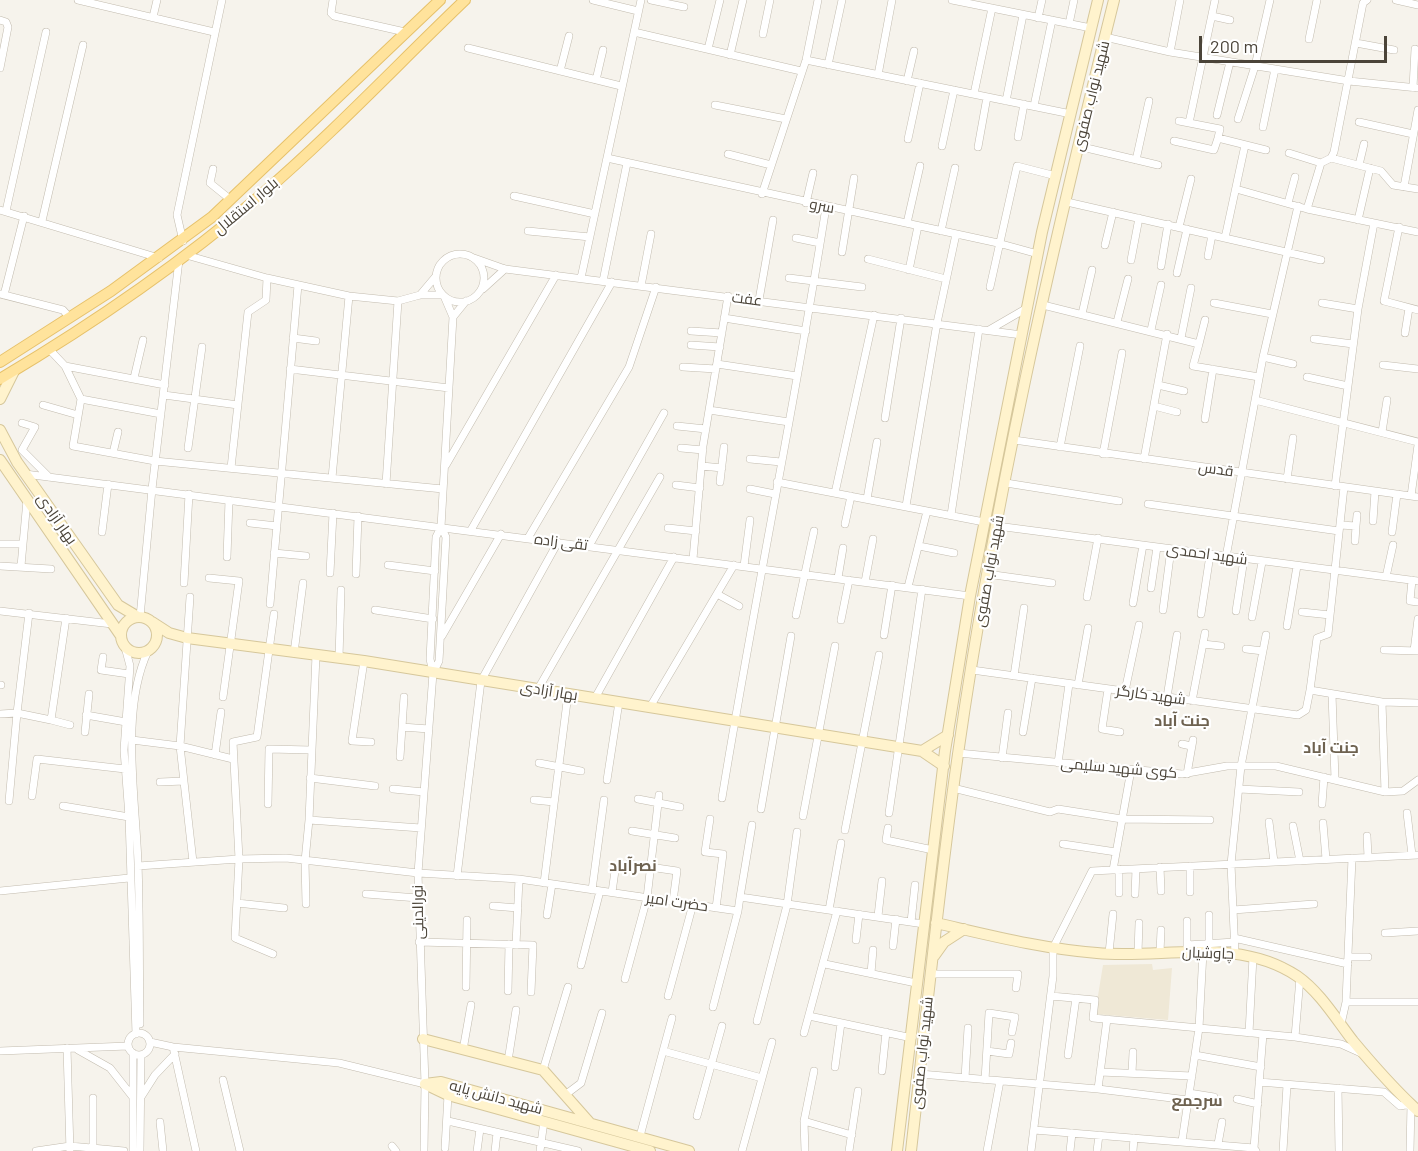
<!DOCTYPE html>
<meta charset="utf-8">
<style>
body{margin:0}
#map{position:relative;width:1418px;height:1151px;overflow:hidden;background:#f6f3ec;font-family:Barlow,sans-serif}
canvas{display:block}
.scale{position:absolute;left:1199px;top:36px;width:188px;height:27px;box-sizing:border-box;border:3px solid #4b4439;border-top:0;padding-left:8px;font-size:18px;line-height:21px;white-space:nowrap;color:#4b4439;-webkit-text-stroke:4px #fff;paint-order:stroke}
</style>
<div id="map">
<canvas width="1418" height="1151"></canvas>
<div class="scale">200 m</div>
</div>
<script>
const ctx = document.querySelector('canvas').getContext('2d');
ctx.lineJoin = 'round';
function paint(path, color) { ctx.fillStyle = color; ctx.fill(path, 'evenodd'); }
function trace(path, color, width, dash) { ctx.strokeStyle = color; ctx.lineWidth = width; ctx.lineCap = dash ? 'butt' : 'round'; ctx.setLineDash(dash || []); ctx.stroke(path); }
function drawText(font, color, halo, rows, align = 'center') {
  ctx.font = font + ' Barlow,Cairo,sans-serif'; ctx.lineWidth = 4.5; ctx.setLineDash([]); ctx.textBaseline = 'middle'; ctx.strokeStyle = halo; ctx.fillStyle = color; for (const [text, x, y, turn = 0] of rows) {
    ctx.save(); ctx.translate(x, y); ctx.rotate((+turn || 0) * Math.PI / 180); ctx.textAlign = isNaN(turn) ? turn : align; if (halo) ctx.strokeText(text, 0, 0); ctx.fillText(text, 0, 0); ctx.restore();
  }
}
paint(new Path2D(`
 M1152,964L1153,970L1172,968L1168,1020L1095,1014L1103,965Z`), '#efe8d6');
const street = new Path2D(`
 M78,0L214,32
 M333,0L331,13L334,16L405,32
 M593,0L638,11
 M651,0L684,7
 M952,0L1091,28
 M1396,0L1418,5
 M1212,16L1230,20
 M153,17L157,0
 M1038,18L1042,0
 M0,20L6,22L8,27L0,68
 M1069,24L1074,0
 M634,32L801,71
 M763,34L770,0
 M1105,37L1170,52L1349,81L1418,88
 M1309,39L1317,0
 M1356,43L1394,50
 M468,48L621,86
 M708,49L720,0
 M1170,52L1180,0
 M730,55L743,0
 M806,60L1071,114
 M828,65L842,0
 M560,71L569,36
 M878,75L892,0
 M596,80L603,50
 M907,81L914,51
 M1413,88L1415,49
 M974,94L992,8
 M1006,101L1023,15
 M715,105L786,119
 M1034,106L1052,20
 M1217,115L1230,62
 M1238,119L1255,66L1270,0
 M1179,121L1220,129L1218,138L1266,150
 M1359,122L1413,134
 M1189,123L1215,0
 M1263,127L1275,69
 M1018,137L1024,104
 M908,139L920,83
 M1174,141L1214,150L1218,138
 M942,146L954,90
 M1078,146L1158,165
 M978,147L987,97
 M1289,153L1321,163
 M728,154L771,165
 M607,158L998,243L1038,254
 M1331,158L1381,171L1393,185L1418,189
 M1136,160L1149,101
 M1321,163L1331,158L1334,152L1363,3L1367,0
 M1359,165L1364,144
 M213,169L210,183L231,200
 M1404,187L1418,110
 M1236,189L1307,209L1418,232
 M762,194L806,60L818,0
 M514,196L595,214
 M1067,202L1321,260
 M806,203L813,173
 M1288,203L1295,177
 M1307,209L1321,163
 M0,210L159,258
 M6,211L46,32
 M1358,220L1370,168
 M42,221L83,45
 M907,223L920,166
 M1179,227L1191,179
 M1399,227L1384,301L1418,310
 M528,231L590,237
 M941,231L955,168
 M796,238L820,243
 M1225,238L1245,145
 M183,241L177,215L222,0
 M1105,245L1113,212
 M842,252L854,178
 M436 278a24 24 0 1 1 48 0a24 24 0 1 1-48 0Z
 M186,255L267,278L349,296L398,301L420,295H443
 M1208,256L1212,235
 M474,258L505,269L1022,335
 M868,259L946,279
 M1131,260L1139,218
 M1161,266L1168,224
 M909,270L918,226
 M1177,273L1187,229
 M581,278L641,0
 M789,278L862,287
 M603,281L627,163
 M641,286L651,234
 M990,287L1017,166L1056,176
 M483,289L505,269
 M0,294L63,310L70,318
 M4,295L24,216
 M420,295L436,276
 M759,300L773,220
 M1214,303L1272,314
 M1322,303L1358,309
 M1043,305L1199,344L1193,366L1259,377
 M1082,314L1092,270
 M453,317L466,301
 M724,318L806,331
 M1117,322L1128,279
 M989,330L1027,308
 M1151,330L1161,285
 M691,331L722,333
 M1405,333L1409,308
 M293,338L316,341
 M1181,338L1191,288
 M1314,339L1353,344
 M1199,344L1205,320
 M691,345L720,347
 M49,349L65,366L165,385
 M1263,357L1293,364
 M717,364L797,376
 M1383,365L1418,369
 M65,366L81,399L73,446L155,461L443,489
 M683,367L716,369
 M290,369L449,388
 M1307,377L1348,386
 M134,378L143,340
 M1158,385L1184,391
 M164,395L238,405
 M81,399L161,414
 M1255,400L1418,442
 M43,405L78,415
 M1154,406L1177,412
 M709,410L789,422
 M885,418L901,318
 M1205,419L1213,369
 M22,423L35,427L22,450L49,477
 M677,426L706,429
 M1382,432L1387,400
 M1014,440L1418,497
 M1060,447L1080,346
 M188,448L202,347
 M681,448L703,450
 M113,453L118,432
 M1103,454L1122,353
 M750,459L781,462
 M1144,459L1167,334
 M446,465L556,275
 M702,466L722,468
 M231,468L248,312L266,300L267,278
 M25,474L970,596
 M332,478L349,296
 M1287,479L1293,438
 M720,482L724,447
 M777,482L984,522
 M1006,483L1119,501
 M386,484L398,301
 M676,485L700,488
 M1335,486L1358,309L1374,223
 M750,489L775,494
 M835,493L874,315
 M1411,496L1418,445
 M867,499L877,442
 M1148,504L1339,531
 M906,506L937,323L956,234
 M951,515L979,329
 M1373,521L1375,491
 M250,523L277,526
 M845,524L851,496
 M1340,525L1356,526L1357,515
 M997,526L1418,581
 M668,528L696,531
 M471,530L612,282
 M102,532L108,484
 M1392,532L1397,494
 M528,538L629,367L656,287
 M1355,541L1356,526
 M0,544H23
 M589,546L664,413
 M919,546L954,553
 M274,553L306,556
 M227,557L229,500
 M1226,557L1263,357L1298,206
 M693,559L703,446L728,296
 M388,565L435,571
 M0,566L51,569
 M21,566L27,500
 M744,566L750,520
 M330,573L333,513
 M356,574L358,516
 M987,574L1052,583
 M1386,577L1393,545
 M209,578L239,581L223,697
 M838,578L843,548
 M1412,580L1410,601L1418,602
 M865,582L873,539
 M184,583L189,494
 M908,587L927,511
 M1151,588L1157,547
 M717,594L739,606
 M190,597L180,746L193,862
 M1087,597L1098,538
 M1133,603L1143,545
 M270,604L298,285
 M375,610L433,619
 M1163,610L1171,549
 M0,611L112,624
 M1236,611L1244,559
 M1302,612L1330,615
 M29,613L17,713L51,720L66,618
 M1201,614L1210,555
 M796,615L814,531
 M140,617L152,489L179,260
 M1252,617L1262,562
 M841,620L849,580
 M1287,626L1297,566
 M884,635L892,585
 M442,636L501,534
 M1203,644L1221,646
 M125,647L130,666L124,750L129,817L136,1034
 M1246,649L1263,651
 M1384,650L1418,651
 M1414,651L1418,619
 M294,653L303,583
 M316,655L309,820L421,828
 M103,657L101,670L129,674
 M339,658L341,590
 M364,661L352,741L371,742
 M972,670L1298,715L1306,710L1310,690L1382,702L1418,703
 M433,673L439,661L446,537L441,527
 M1014,676L1024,608
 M0,685H1
 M1078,685L1088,628
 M538,689L660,477
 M1108,689L1102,729L1120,732
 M1310,690L1317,638L1328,634L1344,487
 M1125,691L1139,625
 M1332,694L1335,779
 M1167,697L1177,635
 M595,698L674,557
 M1192,701L1205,633
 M1382,702L1385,792
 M650,707L734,565
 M0,714L17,713L9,801
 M86,715L126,722
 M51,720L70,725
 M402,727L429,729
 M85,732L89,694
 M1023,732L1032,678
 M132,740L180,746L233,759
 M1182,744L1191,746
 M958,753L1182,774L1227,766H1276L1385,792L1403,791L1418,780
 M215,755L221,712
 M400,757L404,697
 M1002,758L1008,713
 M539,763L581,771
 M1058,763L1069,684
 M1187,774L1193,740
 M310,778L375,786
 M607,780L619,702
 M160,782L184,781
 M953,788L1050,812L1058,809L1122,819L1210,820
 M393,789L424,792
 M1239,789L1299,792
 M32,796L37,759L125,769
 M722,798C754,601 795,405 826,207
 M638,799L680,807
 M534,800L554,802
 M268,804L269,749L311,750
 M1322,804L1324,777
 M63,806L129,817
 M761,809L791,636
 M889,813L922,589
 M1407,813L1412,855
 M803,816L835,646
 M710,819L705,852L723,854L716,908
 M1269,822L1274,862
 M1323,823L1326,859
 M1293,826L1300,861
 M888,828L886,840L933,850
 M845,830L879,655
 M632,831L675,838
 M1367,836L1368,857
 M1063,844L1116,852
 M629,864L677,871L673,901
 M138,866L239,859L286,858L418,873L519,879L738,911L740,897L924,924
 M1160,867L1161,891
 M1119,869V893
 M1113,870L1131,770
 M457,876L481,681L558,542
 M544,883L568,694
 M592,890L604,800
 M0,891L129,878
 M612,892L615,871
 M1190,892V866
 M366,894L418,898
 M1135,894L1136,869
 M740,897L752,825
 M237,903L284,908
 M306,904L305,861L309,820
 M493,906L518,908
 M829,910L841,843
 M1233,910L1314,904
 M547,915L552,884
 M1209,915V944
 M878,916L882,881
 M911,922L915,885
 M1385,933L1418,931
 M1234,938L1348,964
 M856,940L859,914
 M419,942L533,945L531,992
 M516,945L519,879
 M1187,945L1235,942
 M893,946L896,919
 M1187,949V921
 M1160,952L1161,930
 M1109,953L1113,914
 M1138,953L1139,923
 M273,954L235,938L239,859L233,742L257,737L274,614
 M1235,954L1231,864L1241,766L1266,635
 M1348,957H1368
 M825,964L916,983
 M581,965L600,891
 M871,973L873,950
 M931,974H1018L1016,988
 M625,979L647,898L659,795
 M466,987L467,920
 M508,991L509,944
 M668,996L693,904
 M1051,996L1095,1000L1093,1018L1295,1037L1341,1044L1361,1053
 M1346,1002H1418
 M713,1007L738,911
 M809,1016L912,1038
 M757,1021L787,905L797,832
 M140,1024C139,971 140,917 138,864C136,799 120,710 148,651
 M1341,1024L1346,1002L1352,858
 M128 1044a11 11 0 1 1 22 0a11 11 0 1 1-22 0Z
 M804,1033L837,911
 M1249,1033L1253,957
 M1295,1037L1300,978
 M150,1042L173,1047L339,1063L425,1084
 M173,1047L196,1151
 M67,1048L70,1151
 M78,1050L110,1068L132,1096
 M463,1050L471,1005
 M0,1051L128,1046
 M663,1051L672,1018
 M987,1051L1009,1054L1011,1043
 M133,1053V1151
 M1068,1055L1076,998
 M1195,1055L1261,1067
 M508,1061L516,1010
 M835,1067L841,1023
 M543,1070L568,987
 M882,1071L886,1032
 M1100,1072L1192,1076
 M1132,1073L1133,1052
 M920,1074L1098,1089L1188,1100
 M965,1078L968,1028
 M223,1080L240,1151
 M985,1080L989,1013L1015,1017L1012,1032
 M1259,1082L1384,1092L1400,1106L1411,1104L1410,1151
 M1338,1088L1339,1151
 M1098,1089L1107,1019
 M1189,1093L1214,1097
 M565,1095L581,1083L602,1013
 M141,1097L155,1075L175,1054
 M93,1098V1148
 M1237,1099L1258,1104
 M697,1116L722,1026
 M448,1121L578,1151
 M804,1121L852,1135
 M160,1122L163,1151
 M1034,1130L1254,1148L1256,1151
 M640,1136L663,1051L762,1078
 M1182,1141L1199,1028L1203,952
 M1218,1144L1222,1122
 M392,1146L396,1151
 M445,1148L448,1095
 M1254,1148L1263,1034
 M36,1151L70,1146L124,1151
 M140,1151L141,1055
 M424,1151L425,1084L418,873L433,673L430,659L436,537L441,527L453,317L444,296
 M477,1151L480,1129
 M495,1151L497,1133
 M540,1151L544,1121
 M742,1151L772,1042
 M805,1151L804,1121L814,1071
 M849,1151L858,1091
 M987,1151L1000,1081
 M1031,1151L1053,976V948L1092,871L1418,855
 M1070,1151L1072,1133
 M1097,1151L1099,1135
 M1133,1151L1134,1138
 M1283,1151L1287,1085`);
const secondary = new Path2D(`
 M0,399L14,371
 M0,430L17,462L118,605L138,617
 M0,460L121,636
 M121 635a18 18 0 1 1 36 0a18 18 0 1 1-36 0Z
 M152,622L169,633L187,638L364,661L922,751L944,766
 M922,751L948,735
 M936,923C989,935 1043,949 1097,953C1163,959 1237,936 1297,976C1320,992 1336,1019 1353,1041C1373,1065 1395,1090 1418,1111
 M934,956L944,942L964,929
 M423,1039L543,1070L589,1122
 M425,1084L441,1082L689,1151
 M425,1084L448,1095L650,1151
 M897,1151L945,751L970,596L1042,232L1098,0
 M911,1151C926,1019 939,886 958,754C994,500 1052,249 1114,0`);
const primary = new Path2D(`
 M0,362L111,291L212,217L440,0
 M0,379C91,325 180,264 261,195C332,134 397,65 465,0`);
trace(street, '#c2bbae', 8);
trace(secondary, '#d6c79b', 12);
trace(primary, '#e6c16a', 12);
trace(street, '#fff', 7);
trace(secondary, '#fff3cd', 10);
trace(primary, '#ffe39c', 10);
drawText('15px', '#4b4439', '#fff', [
 ["شهید نواب صفوی",1091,96,-76],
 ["بلوار استقلال",246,206,-40],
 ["سرو",822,206,11],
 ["عفت",747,299,7],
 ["قدس",1216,469,8],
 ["بهار آزادی",57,519,55],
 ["تقی زاده",561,542,7],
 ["شهید احمدی",1207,554,8],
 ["شهید نواب صفوی",989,571,-80],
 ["بهار آزادی",549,691,9],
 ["شهید کارگر",1151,695,8],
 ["کوی شهید سلیمی",1119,768,5],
 ["حضرت امیر",677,902,8],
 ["نورالدینی",418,912,-91],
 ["چاوشیان",1208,953,2],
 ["شهید نواب صفوی",922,1053,-84],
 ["شهید دانش پایه",496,1097,15]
]);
drawText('bold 16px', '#6e6250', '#fff', [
 ["جنت آباد",1182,721],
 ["جنت آباد",1331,748],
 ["نصرآباد",633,866],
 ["سرجمع",1197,1101]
]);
</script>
